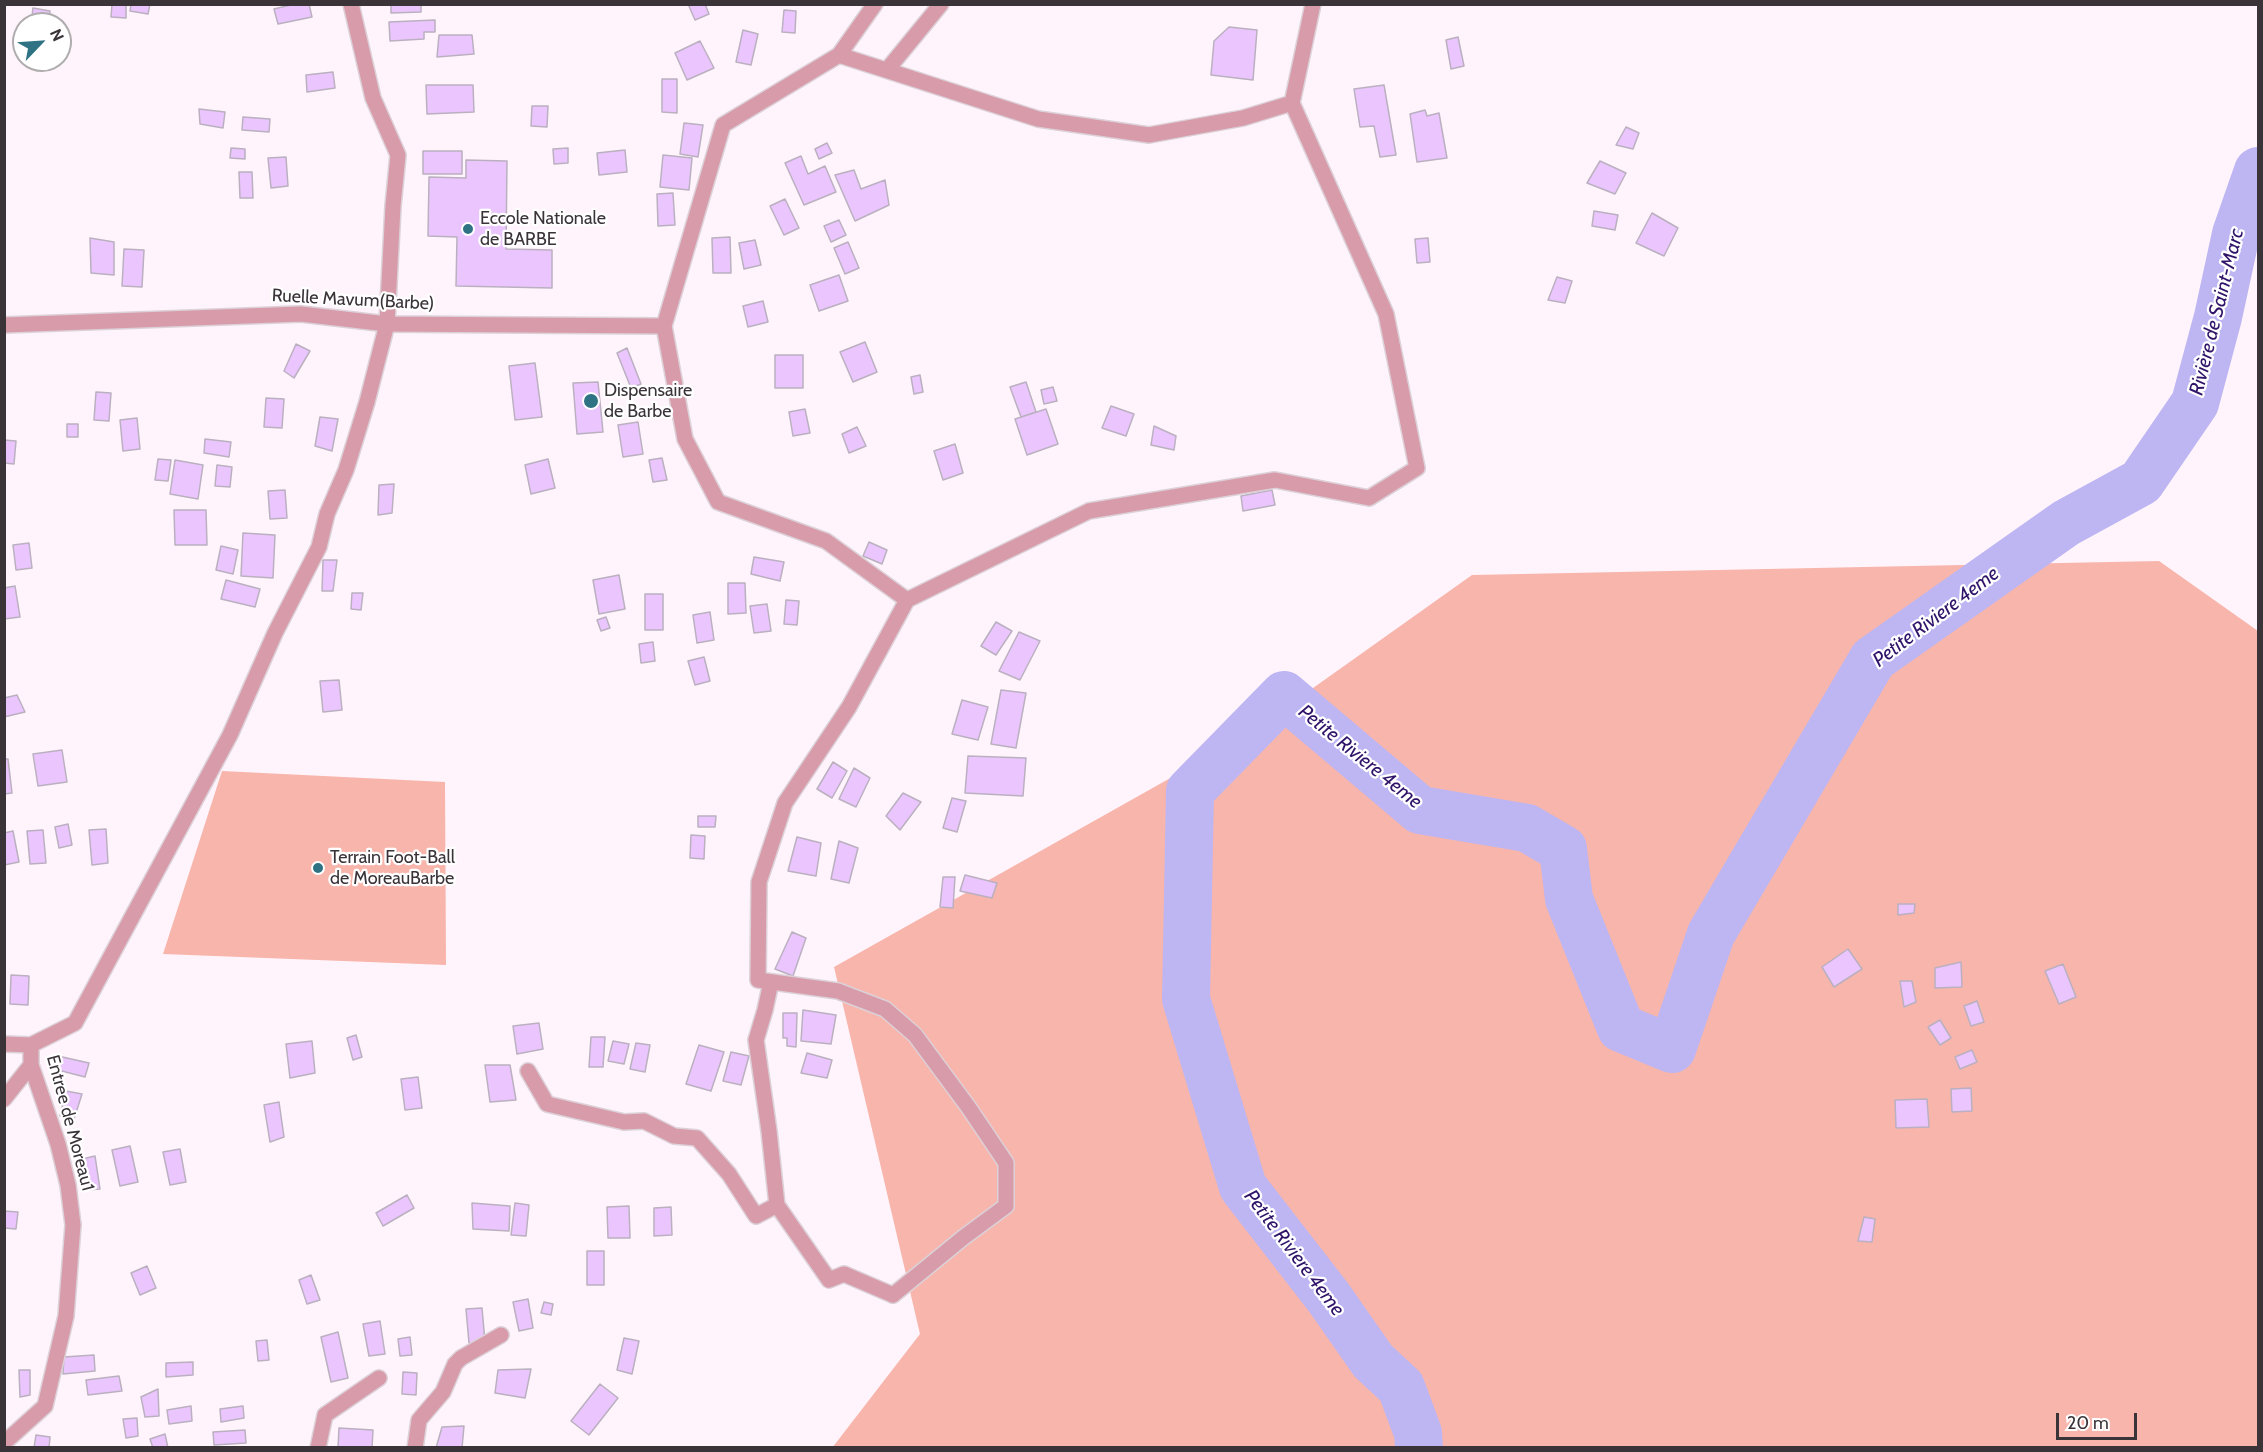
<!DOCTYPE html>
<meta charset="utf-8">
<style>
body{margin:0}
#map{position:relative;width:2263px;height:1452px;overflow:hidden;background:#fff4fb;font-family:Cabin,sans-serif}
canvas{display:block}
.frame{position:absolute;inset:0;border:6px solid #3a3338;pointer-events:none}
.north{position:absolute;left:12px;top:12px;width:60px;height:60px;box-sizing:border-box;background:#fff;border:2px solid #b0adaf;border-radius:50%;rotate:65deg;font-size:16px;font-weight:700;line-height:24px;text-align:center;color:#3a3338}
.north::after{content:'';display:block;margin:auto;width:21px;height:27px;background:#2f7283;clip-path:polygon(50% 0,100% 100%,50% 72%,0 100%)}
.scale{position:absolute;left:2056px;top:1413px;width:81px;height:27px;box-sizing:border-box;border:3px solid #3a3338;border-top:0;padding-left:8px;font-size:18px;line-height:21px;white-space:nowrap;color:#3a3338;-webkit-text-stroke:4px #fff;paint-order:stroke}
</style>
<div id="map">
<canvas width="2263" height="1452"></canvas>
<div class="frame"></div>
<div class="north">N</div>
<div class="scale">20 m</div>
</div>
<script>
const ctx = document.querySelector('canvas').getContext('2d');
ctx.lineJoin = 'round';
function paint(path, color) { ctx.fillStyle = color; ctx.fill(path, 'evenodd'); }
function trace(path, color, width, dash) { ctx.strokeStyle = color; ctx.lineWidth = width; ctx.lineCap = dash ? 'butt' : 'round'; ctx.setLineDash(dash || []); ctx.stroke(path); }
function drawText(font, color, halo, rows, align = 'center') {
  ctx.font = font + ' Cabin,sans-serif'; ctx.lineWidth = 4.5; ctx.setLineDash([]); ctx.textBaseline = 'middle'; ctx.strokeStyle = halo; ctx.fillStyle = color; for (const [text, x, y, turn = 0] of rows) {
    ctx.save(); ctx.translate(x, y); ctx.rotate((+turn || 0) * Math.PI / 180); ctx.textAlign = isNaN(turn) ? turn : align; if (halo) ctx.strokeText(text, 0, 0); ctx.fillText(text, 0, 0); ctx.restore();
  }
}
paint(new Path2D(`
 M2159,561L2258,631V1447L832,1448L920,1334L834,967L1247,735L1472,575Z
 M222,771L445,782L446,965L163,954Z`), '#f8b5ac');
trace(new Path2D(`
 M1419,1448L1418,1433L1401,1387L1373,1361L1329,1298L1243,1187L1186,999L1190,791L1284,695L1420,810L1527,828L1563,849L1569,899L1621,1028L1672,1049L1711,934L1873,659L2066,523L2141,482L2195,403L2218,317L2236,234L2258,171`), '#bdb6f3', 48);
const building = new Path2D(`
 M112,4H126V18L111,17Z
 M131,4H150L148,14L130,11Z
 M295,4H309L312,17L278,24L274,9Z
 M391,4H421V12L391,13Z
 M688,4H705L709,14L695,20Z
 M33,8L50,11L49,24H31Z
 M784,10L796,11L795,33L782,32Z
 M435,20V32H424V39L390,41L389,22Z
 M1229,27L1257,30L1253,80L1211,75L1214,41Z
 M743,30L758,34L751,65L736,62Z
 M439,35H472L474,54L437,57Z
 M1458,37L1464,66L1451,69L1446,40Z
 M700,41L714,68L687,80L675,53Z
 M333,72L335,88L307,92L306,75Z
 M662,79H677V113L662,112Z
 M426,85H473L474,112L427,114Z
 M1384,85L1396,155L1380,157L1374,126L1360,127L1354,89Z
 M532,106H548L547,127L531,126Z
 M199,109L225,112L223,128L200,124Z
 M1425,110L1427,116L1439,113L1447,158L1417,162L1410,114Z
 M243,117L270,119L269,132L242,130Z
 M684,123L703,125L698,157L680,154Z
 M1626,127L1639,133L1633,149L1616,145Z
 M827,143L832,153L819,159L815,149Z
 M231,148L245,149V159L230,158Z
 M568,148V163L554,164L553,149Z
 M625,150L627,172L599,175L597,153Z
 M423,151H462V174H423Z
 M663,155L692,158L689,190L660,187Z
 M801,156L808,174L825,166L836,192L804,205L785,163Z
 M286,157L288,186L271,188L268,158Z
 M466,160L507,161L506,249L552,250V288L456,286L457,237L428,236L429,177L466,178Z
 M1600,161L1626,173L1615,194L1587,183Z
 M854,170L861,189L885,180L889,205L855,221L835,175Z
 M239,172H252L253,198H240Z
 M673,193L675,225L658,226L657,194Z
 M785,199L799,228L784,235L770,206Z
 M1594,211L1618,215L1615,230L1592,226Z
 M1652,213L1678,228L1664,256L1636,243Z
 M839,220L846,235L831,242L824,226Z
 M730,237L731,273H713L712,238Z
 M90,238L114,242V275L91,273Z
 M1428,238L1430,262L1417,263L1415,239Z
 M755,240L761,265L744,269L739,243Z
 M848,242L859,268L845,274L834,248Z
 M124,249L144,250L142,287L122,286Z
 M839,275L848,301L819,311L810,285Z
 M1557,277L1572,281L1565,303L1548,300Z
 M763,301L768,322L748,327L743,306Z
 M865,342L877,372L853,382L840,352Z
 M296,344L310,351L294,378L284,371Z
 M627,348L641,384L631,388L617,353Z
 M775,355H803V388H775Z
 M535,363L542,417L515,420L509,366Z
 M920,375L923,392L914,394L911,377Z
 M598,382L603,432L577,434L573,383Z
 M1026,382L1036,412L1021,417L1010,387Z
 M1053,387L1057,401L1044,404L1041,390Z
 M96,392L111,393L109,421L94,420Z
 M266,398L284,399L282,428L264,427Z
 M1111,406L1134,414L1126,436L1102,428Z
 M805,409L810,433L793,436L789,412Z
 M1046,409L1058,444L1027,455L1015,419Z
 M320,417L338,419L332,451L315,446Z
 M137,418L140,449L123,451L120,420Z
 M638,422L643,454L623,457L618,425Z
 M67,424H78V437H67Z
 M1154,426L1176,436L1174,450L1151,445Z
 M857,427L866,446L849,453L842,434Z
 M205,439L231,442L229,457L204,453Z
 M4,440L16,441L14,464L4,463Z
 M955,444L963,473L943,480L934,451Z
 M662,458L667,480L653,482L649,460Z
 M158,459L171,460L168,481L155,480Z
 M548,459L555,488L531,494L525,465Z
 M175,460L203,465L198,499L170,494Z
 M217,465L232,467L230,487L215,486Z
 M394,484L392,513L378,515L379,485Z
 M285,490L287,518L270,519L268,491Z
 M1272,490L1275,505L1243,511L1241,496Z
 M174,510H206L207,545H175Z
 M243,533L275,535L273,578L241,576Z
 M869,542L887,550L882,564L863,556Z
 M29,543L32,568L16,570L13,545Z
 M221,546L238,550L233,574L216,570Z
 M754,557L784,562L780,581L751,574Z
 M323,560H337L333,591H322Z
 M619,575L625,609L599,614L593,580Z
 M226,580L260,589L255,607L221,599Z
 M728,583H745L746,613L728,614Z
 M15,586L20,617L4,619V588Z
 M352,593H363L361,610L351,609Z
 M645,594H663V630H645Z
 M786,600L799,601L797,625L784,624Z
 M767,604L771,631L754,633L750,606Z
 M710,612L714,640L697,643L693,615Z
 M606,617L610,628L601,631L597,620Z
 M996,622L1012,631L996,655L981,646Z
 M1019,632L1040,641L1020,680L999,671Z
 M653,642L655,661L641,663L639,644Z
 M704,657L710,681L695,685L688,661Z
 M339,680L342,710L323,712L320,681Z
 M1001,690L1026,693L1016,748L991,744Z
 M17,695L25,712L4,717V698Z
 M962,700L988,707L978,740L952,734Z
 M62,750L67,782L38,786L33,754Z
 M968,756L1026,758L1023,796L965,793Z
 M4,759H8L12,793L4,794Z
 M833,762L847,771L832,798L817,789Z
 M854,768L870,778L856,807L839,799Z
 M903,793L921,802L900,830L886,816Z
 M952,798L966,801L957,832L943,828Z
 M698,816H716L715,827H698Z
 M68,824L72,845L59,848L55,827Z
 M106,829L108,863L92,865L89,830Z
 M43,830L46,863L30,864L27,831Z
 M13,831L19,862L4,865V833Z
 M691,835L705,836L704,859L690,858Z
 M797,837L821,843L816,876L788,871Z
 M839,841L858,848L849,883L831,879Z
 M965,875L997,883L992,898L960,891Z
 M943,877H955L953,908L940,907Z
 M1898,904H1915L1914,913L1898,915Z
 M792,932L806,938L793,976L775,969Z
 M1848,949L1862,969L1834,987L1822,967Z
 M1961,962L1962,987L1935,988V968Z
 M2063,964L2076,997L2059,1004L2045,971Z
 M11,975L29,976L28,1005L10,1004Z
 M1900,981H1912L1916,1002L1904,1007Z
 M1977,1001L1984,1022L1971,1026L1964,1006Z
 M803,1010L836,1015L831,1044L801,1041Z
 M783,1013H797L796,1047L787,1046V1038H783Z
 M1940,1020L1951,1038L1940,1045L1928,1027Z
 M539,1023L543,1049L517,1054L513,1026Z
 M356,1035L362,1057L353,1060L347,1038Z
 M591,1037H605L603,1067H589Z
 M312,1041L315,1073L290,1078L286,1044Z
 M613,1041L629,1044L624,1064L608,1061Z
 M636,1043L650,1045L645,1072L630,1069Z
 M699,1045L724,1052L711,1091L686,1084Z
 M1972,1050L1977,1062L1960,1069L1955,1057Z
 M731,1052L749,1056L741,1085L723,1081Z
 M807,1053L832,1060L827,1078L801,1073Z
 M58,1056L89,1063L85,1077L54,1069Z
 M485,1065H510L516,1100L490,1102Z
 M418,1077L422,1108L405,1110L401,1079Z
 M1971,1088L1972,1111L1952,1112L1951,1089Z
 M66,1091L82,1094L74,1119L60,1116Z
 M1927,1099L1929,1127L1896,1128L1895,1100Z
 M279,1102L284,1137L270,1142L264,1105Z
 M130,1146L138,1182L120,1186L112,1150Z
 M180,1149L186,1182L170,1185L163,1152Z
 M95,1156L100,1189L85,1190L82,1159Z
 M407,1195L414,1208L383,1226L376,1213Z
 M472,1203L510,1206L509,1231L473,1229Z
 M515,1203L529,1205L526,1236L511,1235Z
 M629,1206L630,1238H608L607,1207Z
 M671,1207L672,1235L654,1236V1208Z
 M4,1211L18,1212L16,1229L4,1228Z
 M1864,1217L1875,1219L1872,1242L1858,1241Z
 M587,1251H604V1285H587Z
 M147,1266L156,1288L140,1295L131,1273Z
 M311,1275L320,1300L307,1304L299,1280Z
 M528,1299L533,1328L519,1331L513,1302Z
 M544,1302L553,1304L551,1315L541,1313Z
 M482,1308L485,1342L469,1343L466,1309Z
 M380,1321L385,1354L369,1356L363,1324Z
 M338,1332L348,1378L331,1382L321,1337Z
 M410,1337L412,1355L400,1356L398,1339Z
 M624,1338L639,1341L632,1374L617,1370Z
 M267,1340L269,1360L258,1361L256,1341Z
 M94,1355L95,1371L63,1374L64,1357Z
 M193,1362V1375L166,1377V1363Z
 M531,1369L525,1398L495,1393L498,1370Z
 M19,1370H30V1395L20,1397Z
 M403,1372L417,1373L416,1395L402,1394Z
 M119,1376L122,1391L88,1395L86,1380Z
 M600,1384L618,1398L589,1435L571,1421Z
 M158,1389L159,1416L145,1417L141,1397Z
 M191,1406L192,1421L169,1424L167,1410Z
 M243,1406L244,1418L221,1422L220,1409Z
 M137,1418L138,1436L126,1438L123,1419Z
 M464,1426L462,1448H436L442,1427Z
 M339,1428L373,1430L372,1448H338Z
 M245,1430L246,1443L214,1445L213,1432Z
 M165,1434L168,1448H153L150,1439Z
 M36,1435L50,1437L49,1448H34Z`);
paint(building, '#ebc6fe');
trace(building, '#bab0c0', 1.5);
const service = new Path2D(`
 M875,4L839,55L723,125L664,326L685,439L718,502L826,541L907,600L849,707L785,803L759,882L758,980L838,991L885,1009L915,1035L969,1108L1006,1163V1206L964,1237L893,1295
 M839,55L1038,119L1149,135L1243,118L1292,103
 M907,600L1089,511L1275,480L1369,498L1417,468L1386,314L1292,103L1313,4
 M4,1044L31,1045L75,1023L230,735L275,633L319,547L327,514L346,470L367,402L387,324L393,206L398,155L373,98L351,4
 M4,1099L31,1065
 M4,1443L45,1406L66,1316L73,1225L68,1185L58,1144L31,1065V1045
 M318,1448L325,1415L379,1378
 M415,1448L419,1420L443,1392L455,1364L461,1358L501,1335`);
const minor = new Path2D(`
 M887,70L941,4
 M4,325L301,314L387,324L664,326
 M771,982L765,1010L756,1040L769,1131L777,1205L829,1280L844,1274L893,1295
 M528,1071L547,1104L624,1122L644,1121L674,1136L697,1138L729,1174L756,1216L777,1205`);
trace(service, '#dcd1d8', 18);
trace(minor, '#dcd1d8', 18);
trace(service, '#d89baa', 15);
trace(minor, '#d89baa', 15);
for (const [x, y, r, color] of [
 [468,229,6,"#2f7283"],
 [591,401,8,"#2f7283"],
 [318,868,6,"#2f7283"]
]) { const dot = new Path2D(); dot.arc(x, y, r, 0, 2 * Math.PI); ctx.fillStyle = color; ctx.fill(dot); trace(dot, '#fff', 2); }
drawText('18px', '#3a3338', '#fff', [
 ["Eccole Nationale",480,219],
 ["de BARBE",480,240],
 ["Dispensaire",604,391],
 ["de Barbe",604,412],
 ["Terrain Foot-Ball",330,858],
 ["de MoreauBarbe",330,879]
], 'left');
drawText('18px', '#3a3338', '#fff', [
 ["Ruelle Mavum(Barbe)",353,300,3],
 ["Entree de Moreau1",70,1123,75]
]);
drawText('italic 20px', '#2f1469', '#fff', [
 ["Rivière de Saint-Marc",2217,312,-76],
 ["Petite Riviere 4eme",1936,617,-37],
 ["Petite Riviere 4eme",1360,757,39],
 ["Petite Riviere 4eme",1294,1253,53]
]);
</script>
